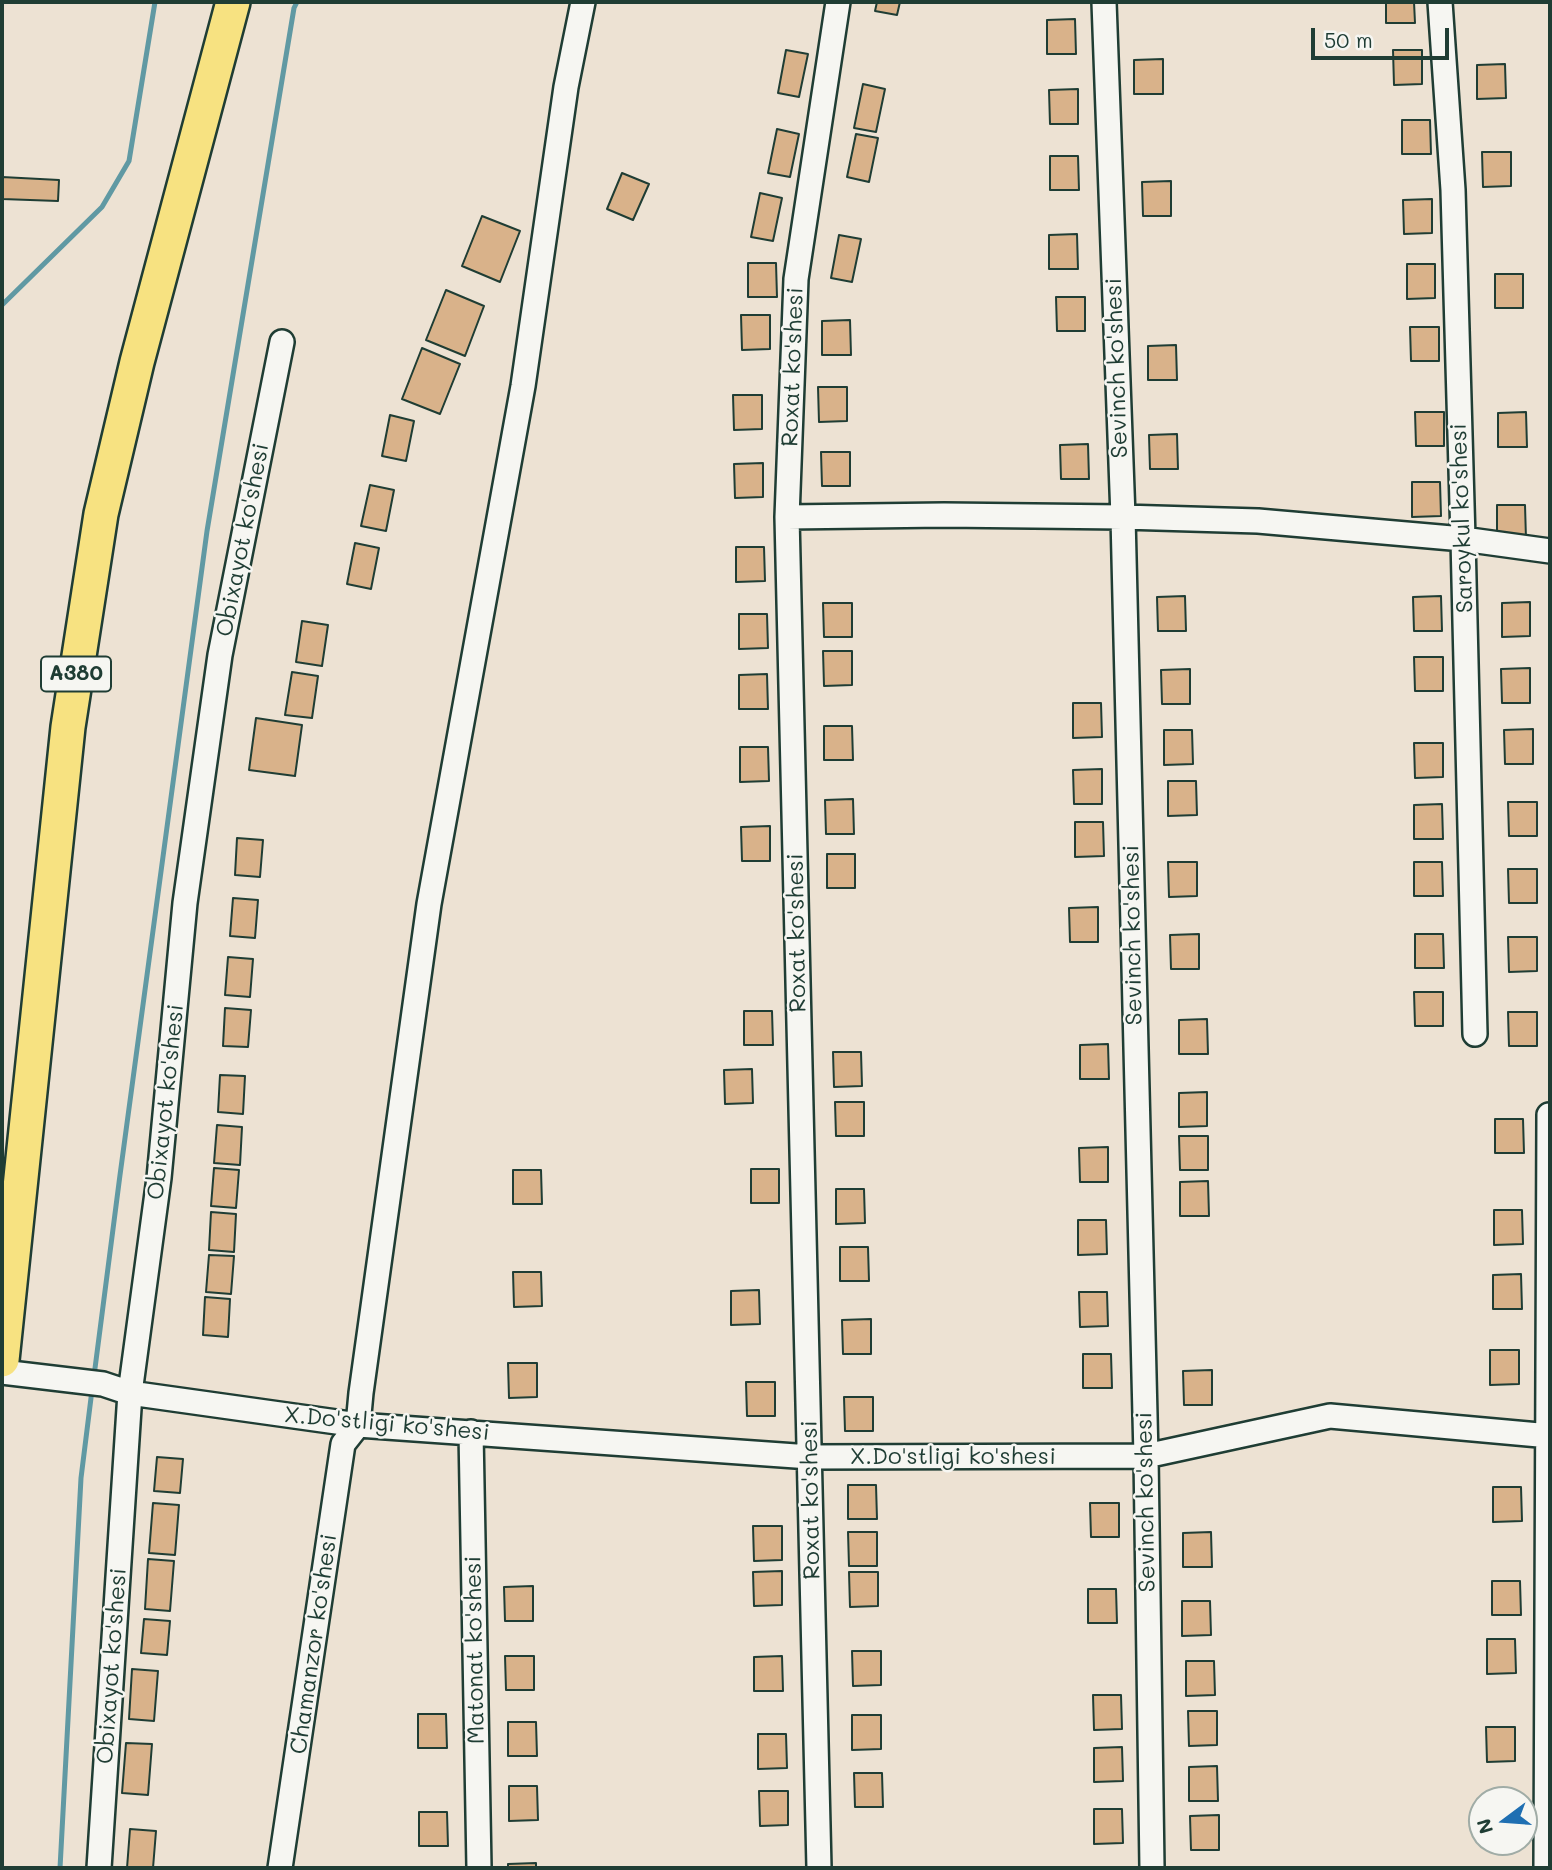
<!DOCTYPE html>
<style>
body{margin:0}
#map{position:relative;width:1552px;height:1870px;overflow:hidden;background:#ede2d3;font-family:Mali,sans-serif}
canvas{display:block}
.frame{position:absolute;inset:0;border:4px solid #1f3d34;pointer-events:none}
.north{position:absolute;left:1468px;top:1786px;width:70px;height:70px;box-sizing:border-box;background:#f6f6f2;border:2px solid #a0aca6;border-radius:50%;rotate:254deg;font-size:19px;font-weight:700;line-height:28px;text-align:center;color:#1f3d34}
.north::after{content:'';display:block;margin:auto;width:24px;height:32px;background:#1f6fb2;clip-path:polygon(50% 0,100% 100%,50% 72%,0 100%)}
.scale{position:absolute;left:1311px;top:28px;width:138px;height:32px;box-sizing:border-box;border:4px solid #1f3d34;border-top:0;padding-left:9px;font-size:21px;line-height:24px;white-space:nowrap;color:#1f3d34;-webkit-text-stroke:5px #f6f6f2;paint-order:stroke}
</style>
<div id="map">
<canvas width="1552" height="1870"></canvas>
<div class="frame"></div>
<div class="north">N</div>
<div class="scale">50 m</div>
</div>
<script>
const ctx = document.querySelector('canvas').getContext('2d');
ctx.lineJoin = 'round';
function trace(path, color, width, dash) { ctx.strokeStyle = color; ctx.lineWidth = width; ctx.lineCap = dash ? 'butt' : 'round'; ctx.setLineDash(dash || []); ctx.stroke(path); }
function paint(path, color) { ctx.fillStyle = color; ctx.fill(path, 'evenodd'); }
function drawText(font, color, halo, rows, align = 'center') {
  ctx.font = font + ' Mali,sans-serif'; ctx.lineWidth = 5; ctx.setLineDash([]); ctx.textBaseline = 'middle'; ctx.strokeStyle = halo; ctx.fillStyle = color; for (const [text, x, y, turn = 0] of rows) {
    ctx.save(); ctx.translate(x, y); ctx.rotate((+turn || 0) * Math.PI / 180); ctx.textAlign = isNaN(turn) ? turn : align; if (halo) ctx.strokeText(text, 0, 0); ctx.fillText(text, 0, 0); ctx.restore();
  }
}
trace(new Path2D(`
 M2,305L102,207L129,161L155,2
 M94,1376L120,1175L207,531L294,8L297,2
 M60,1868L81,1478L92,1390`), '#6099a3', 5);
const building = new Path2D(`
 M877,2H900L897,15L875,11Z
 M1386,2H1414L1415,23H1386Z
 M1075,19L1076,54H1047V20Z
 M786,50L808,54L799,97L778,93Z
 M1393,50H1422V84L1394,85Z
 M1163,59V94H1134V60Z
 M1505,64L1506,98L1477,99V65Z
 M863,84L885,89L876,132L854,128Z
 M1078,89V124H1050L1049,90Z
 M1402,120H1430L1431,154H1402Z
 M777,129L799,134L790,177L768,173Z
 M856,134L878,138L869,182L847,177Z
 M1482,152H1511V186L1483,187Z
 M1050,156H1078L1079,190H1050Z
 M622,173L649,184L633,220L607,209Z
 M2,177L59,180L58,201L2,199Z
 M1171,181V216H1143L1142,182Z
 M760,193L782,198L773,241L751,237Z
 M1432,199V233L1404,234L1403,200Z
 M482,216L520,231L500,282L462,266Z
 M1077,234L1078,269H1049V235Z
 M839,235L861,239L852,282L831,278Z
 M748,263H776L777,297H748Z
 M1407,264H1435V298L1407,299Z
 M1495,274H1523V308H1495Z
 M446,290L484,306L465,356L426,340Z
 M1056,297H1085V331H1057Z
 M741,315H770V349L742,350Z
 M850,320L851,355H822V321Z
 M1410,327H1439V361H1411Z
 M1176,345L1177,380H1148V346Z
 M422,348L460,364L440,414L402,399Z
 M818,387H847V421L819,422Z
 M733,395H762V429L734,430Z
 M1415,412H1444V446H1416Z
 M1526,412L1527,447H1498V413Z
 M390,415L414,421L406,461L382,456Z
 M1177,434L1178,469H1150L1149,435Z
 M1088,444L1089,479H1061L1060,445Z
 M821,452H850V486H822Z
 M763,463V497L735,498L734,464Z
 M1412,482H1440L1441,516L1412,517Z
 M370,485L394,490L386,531L361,526Z
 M1497,505H1525L1526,539L1497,540Z
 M355,543L379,548L371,589L347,584Z
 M736,547H764L765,581L736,582Z
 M1185,596L1186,631H1158L1157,597Z
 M1441,596L1442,631H1414L1413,597Z
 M1530,602V636L1502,637V603Z
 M823,603H852V637H824Z
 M739,614H767L768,648L739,649Z
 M302,621L328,625L322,666L296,662Z
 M823,651H852V685L824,686Z
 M1414,657H1443V691H1415Z
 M1530,668V703H1502L1501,669Z
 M1190,669V704H1162L1161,670Z
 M292,672L318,676L312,718L285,715Z
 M767,674L768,709H739V675Z
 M1073,703H1101L1102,737L1073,738Z
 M256,718L302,725L295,776L249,770Z
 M824,726H852L853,760H824Z
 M1533,729V764H1505L1504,730Z
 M1164,730H1192L1193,764L1164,765Z
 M1414,743H1443V777L1415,778Z
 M740,747H768L769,781L740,782Z
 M1102,769V804H1074L1073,770Z
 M1168,781H1196L1197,815L1168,816Z
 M853,799L854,834H826L825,800Z
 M1508,802H1537V836H1509Z
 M1442,804L1443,839H1414V805Z
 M1075,822H1103L1104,856L1075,857Z
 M770,826V861H742L741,827Z
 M237,838L263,840L260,877L235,875Z
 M827,854H855V888H827Z
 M1168,862H1197V896L1169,897Z
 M1414,862H1442L1443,896H1414Z
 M1508,869H1537V903H1509Z
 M233,898L258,900L255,938L230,936Z
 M1098,907V942H1070L1069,908Z
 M1199,934V969H1171L1170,935Z
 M1415,934H1443L1444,968H1415Z
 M1508,937H1537V971L1509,972Z
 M228,957L253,959L250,997L225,995Z
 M1414,992H1443V1026H1415Z
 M225,1008L251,1010L248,1047L223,1046Z
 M744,1011H772L773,1045H744Z
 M1508,1012H1537V1046H1509Z
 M1207,1019L1208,1054H1179V1020Z
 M1108,1044L1109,1079H1080V1045Z
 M833,1052H861L862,1086L834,1087Z
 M752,1069L753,1103L725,1104L724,1070Z
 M220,1075L245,1076L243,1114L218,1112Z
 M1207,1092V1126L1179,1127V1093Z
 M835,1102H864V1136H836Z
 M1495,1119H1523L1524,1153H1495Z
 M217,1125L242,1127L240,1165L214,1163Z
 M1179,1136H1208V1170H1180Z
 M1108,1147V1182H1080L1079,1148Z
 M214,1168L239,1170L236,1208L211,1206Z
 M751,1169H779V1203H751Z
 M513,1170H541L542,1204H513Z
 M1208,1181L1209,1216H1180V1182Z
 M836,1189H864L865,1223L836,1224Z
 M1494,1210H1522L1523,1244L1494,1245Z
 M211,1212L236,1214L234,1252L209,1250Z
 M1078,1220H1106L1107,1254L1078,1255Z
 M840,1247H868L869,1281H840Z
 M209,1255L234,1256L231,1294L206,1292Z
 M513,1272H541L542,1306L514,1307Z
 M1521,1274L1522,1309H1493V1275Z
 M759,1290L760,1324L731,1325V1291Z
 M1079,1292H1107L1108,1326L1080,1327Z
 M205,1297L230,1299L228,1337L203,1335Z
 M871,1319V1354H843L842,1320Z
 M1490,1350H1519V1384L1490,1385Z
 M1083,1354H1111L1112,1388H1083Z
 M508,1363H537V1397L509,1398Z
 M1212,1370V1405H1184L1183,1371Z
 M746,1382H775V1416H747Z
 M844,1397H873V1431H845Z
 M157,1457L183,1459L180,1493L154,1491Z
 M848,1485H876L877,1519H848Z
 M1493,1487H1521L1522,1521L1493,1522Z
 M153,1503L179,1505L175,1555L149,1553Z
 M1090,1503H1119V1537H1091Z
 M753,1526H782V1560L754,1561Z
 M848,1532H877V1566H849Z
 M1211,1532L1212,1567H1183V1533Z
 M148,1559L174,1561L170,1611L145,1609Z
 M782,1571V1605L754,1606L753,1572Z
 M849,1572H878V1606L850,1607Z
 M1492,1581H1520L1521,1615H1492Z
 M533,1586V1621H505L504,1587Z
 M1088,1589H1116L1117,1623H1088Z
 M1182,1601H1210L1211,1635L1182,1636Z
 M144,1619L170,1621L167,1655L141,1653Z
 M1487,1639H1515L1516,1673L1487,1674Z
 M852,1651H881V1685L853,1686Z
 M505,1656H534V1690H506Z
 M782,1656L783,1691H754V1657Z
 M1186,1661H1214L1215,1695L1186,1696Z
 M132,1669L158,1671L154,1721L129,1719Z
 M1093,1695H1121L1122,1729L1094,1730Z
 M1188,1711H1217V1745L1189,1746Z
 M418,1714H446L447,1748H418Z
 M852,1715H881V1749L852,1750Z
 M508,1722H536L537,1756H508Z
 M1486,1727H1515V1761L1487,1762Z
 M758,1734H786L787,1768L758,1769Z
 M126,1743L152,1744L148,1795L122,1793Z
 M1122,1747L1123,1781L1094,1782V1748Z
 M1217,1766L1218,1801H1189V1767Z
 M854,1773H882L883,1807H855Z
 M509,1786H537L538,1820L509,1821Z
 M759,1791H788V1825L760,1826Z
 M1094,1809H1122L1123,1843L1094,1844Z
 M419,1812H447L448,1846H419Z
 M1219,1815V1850H1191L1190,1816Z
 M130,1829L156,1831L153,1868H127Z
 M536,1863V1868H508V1864Z`);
paint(building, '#d9b28a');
trace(building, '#1f3d34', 2);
const minor = new Path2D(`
 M1104,2L1123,517L1146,1456L1152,1868
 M1440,2L1453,190L1463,539L1475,1034
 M787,517L944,515L1123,517L1258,521L1463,539L1550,551
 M2,1372L103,1384L130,1393L358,1425L810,1457L1146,1456L1330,1416L1550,1436
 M471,1432L479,1868
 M99,1868L130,1393L159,1178L185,903L220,655L282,342
 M280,1868L343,1444L358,1425L361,1393L429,904L523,386L566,87L583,2
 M819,1868L787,517L796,279L838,2
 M1546,1868L1549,1115`);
const highway = new Path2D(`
 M2,1360L68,727L101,514L137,362L233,2`);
trace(minor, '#1f3d34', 28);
trace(highway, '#1f3d34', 38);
trace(minor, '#f6f6f2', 23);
trace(highway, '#f7e281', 33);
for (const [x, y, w] of [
 [76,674,70]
]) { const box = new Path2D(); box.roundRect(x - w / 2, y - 17.5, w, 35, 5); ctx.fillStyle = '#f6f6f2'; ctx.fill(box); trace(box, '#1f3d34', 2); }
drawText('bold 21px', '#1f3d34', null, [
 ["A380",76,674]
]);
drawText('23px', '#1f3d34', '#f6f6f2', [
 ["Roxat ko'shesi",793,367,-88],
 ["Sevinch ko'shesi",1117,368,-92],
 ["Saroykul ko'shesi",1462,518,-92],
 ["Obixayot ko'shesi",243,540,-79],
 ["Roxat ko'shesi",797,933,-91],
 ["Sevinch ko'shesi",1133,935,-91],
 ["Obixayot ko'shesi",166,1102,-84],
 ["X.Do'stligi ko'shesi",387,1424,5],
 ["X.Do'stligi ko'shesi",953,1457],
 ["Roxat ko'shesi",811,1500,-91],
 ["Sevinch ko'shesi",1146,1502,-91],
 ["Chamanzor ko'shesi",314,1644,-82],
 ["Matonat ko'shesi",475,1650,-91],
 ["Obixayot ko'shesi",112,1666,-86]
]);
</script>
